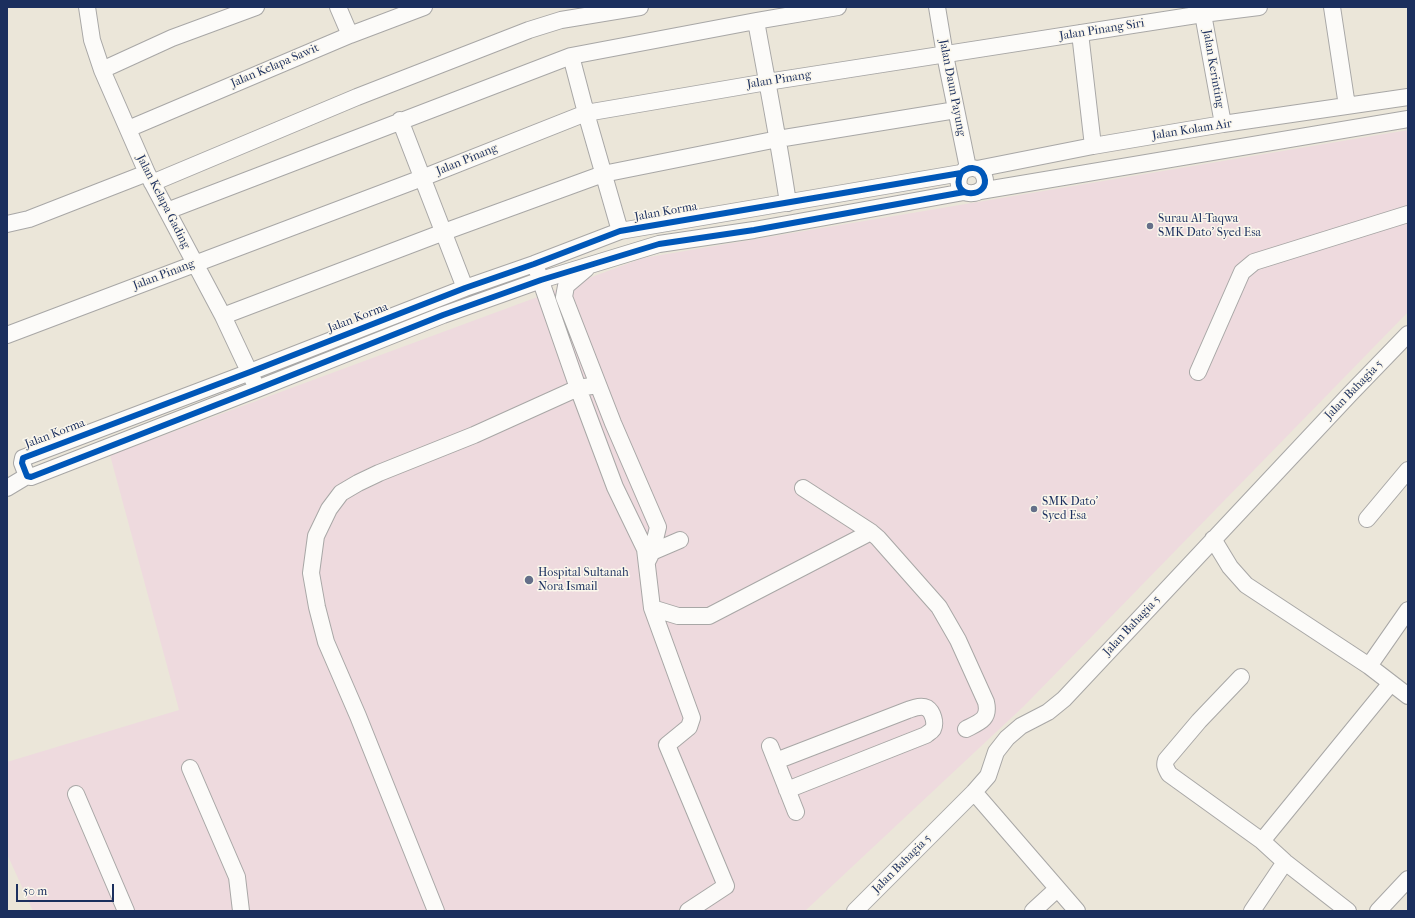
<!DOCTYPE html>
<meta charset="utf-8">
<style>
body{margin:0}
#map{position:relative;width:1415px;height:918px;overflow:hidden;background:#ebe6d9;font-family:"IM FELL French Canon",serif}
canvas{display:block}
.frame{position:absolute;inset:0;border:8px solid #1b2f5e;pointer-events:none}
.scale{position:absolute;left:16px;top:884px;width:98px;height:18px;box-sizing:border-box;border:2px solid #1b2f5e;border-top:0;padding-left:5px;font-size:12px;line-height:14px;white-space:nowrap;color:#1b2f5e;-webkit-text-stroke:3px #fbf7ec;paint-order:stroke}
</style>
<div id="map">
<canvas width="1415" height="918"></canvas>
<div class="frame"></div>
<div class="scale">50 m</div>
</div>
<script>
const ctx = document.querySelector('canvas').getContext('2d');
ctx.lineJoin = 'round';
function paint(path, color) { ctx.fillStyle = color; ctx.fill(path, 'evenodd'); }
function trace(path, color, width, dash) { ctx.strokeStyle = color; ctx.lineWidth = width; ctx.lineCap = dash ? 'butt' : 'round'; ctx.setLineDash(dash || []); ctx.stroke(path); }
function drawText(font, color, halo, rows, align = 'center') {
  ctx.font = font + ' "IM FELL French Canon",serif'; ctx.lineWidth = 3; ctx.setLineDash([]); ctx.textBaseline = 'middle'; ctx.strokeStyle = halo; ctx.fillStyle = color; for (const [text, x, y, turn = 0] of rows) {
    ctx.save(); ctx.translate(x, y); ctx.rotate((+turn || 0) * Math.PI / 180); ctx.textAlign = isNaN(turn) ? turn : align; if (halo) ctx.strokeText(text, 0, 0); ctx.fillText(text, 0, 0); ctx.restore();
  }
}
paint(new Path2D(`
 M1408,130V312L1024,706L805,911H33L7,854V762L179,710L110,455L643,258Z`), '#eedade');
const minor = new Path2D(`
 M87,7L92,40L102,70L147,173L223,316L254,382
 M338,7L350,35
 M937,7L945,55L968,168
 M1332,7L1347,106
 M1203,14L1223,124
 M756,21C767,82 779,142 788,203
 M1080,33L1093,146
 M571,56L586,113L620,231
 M102,70L172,38L256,7
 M400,120L465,288
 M128,129L350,35L424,7
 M977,169L1093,146L1223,124L1408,97
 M961,173C948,200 992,199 984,176C980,166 968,166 961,173L620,231L534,264L465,288L250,372L23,458L22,463L27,476L31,477L257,389L443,315L541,280L659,244L754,230L964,192
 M152,183L357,97L529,30L561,20L640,7
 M980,191L1408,119
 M167,211L571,56L756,21L838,7
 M7,224L29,219L147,173
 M586,269L566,286L564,297L613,423L658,527L652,552L647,562
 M537,270L578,388L615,487L645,549L652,608L692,718L689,727L667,745L726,886L688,911
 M223,316L444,232L603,174L778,139L956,110
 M7,335L422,178L586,113L767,82L1203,14L1259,7
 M1198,372L1242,272L1254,262L1408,214
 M7,488L27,476
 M803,488L871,532L878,538L939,607L958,640L986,702C990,719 980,722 966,729
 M1367,519L1408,470
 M1213,539L1230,567L1246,585L1369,666L1408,696
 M645,549L652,552L680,540
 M652,608L678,616H709L871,532
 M1369,666L1408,610
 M1241,677L1199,721L1166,760C1164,766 1166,768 1169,774L1262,841L1285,862L1348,911
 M770,746L796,812
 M776,761L908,710C914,708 921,705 927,708C933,712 936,723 933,729C931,732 928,733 926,735L787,790
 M190,768L237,877L241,911
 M974,792L1077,911
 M76,794L126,911
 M1262,841L1391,683
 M436,911L358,716L326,642L317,607L311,573L316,536L329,509L341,493L358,483L379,473L474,435L578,388L598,385
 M855,911L974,792L988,776L996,752L1007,738L1021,726L1048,712L1064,699L1350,394L1408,334
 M1033,911L1057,889
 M1252,911L1285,862
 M1378,911L1408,879`);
trace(minor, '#a8a7a6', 18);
trace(minor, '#fcfbf9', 16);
trace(new Path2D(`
 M961,173C948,200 992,199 984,176C980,166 968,166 961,173L620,231L534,264L465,288L250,372L23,458L22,463L27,476L31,477L257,389L443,315L541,280L659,244L754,230L964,192`), '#0057b8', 6);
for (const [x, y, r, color] of [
 [1150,226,4,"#646f89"],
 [1034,509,4,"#646f89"],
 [529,580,5,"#646f89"]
]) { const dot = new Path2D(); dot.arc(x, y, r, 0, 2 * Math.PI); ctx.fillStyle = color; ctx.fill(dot); trace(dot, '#fbf7ec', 1.5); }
drawText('12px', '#1b2f5e', '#fbf7ec', [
 ["Jalan Pinang Siri",1102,30,-9],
 ["Jalan Kelapa Sawit",275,66,-23],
 ["Jalan Kerinting",1213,69,80],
 ["Jalan Pinang",779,80,-9],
 ["Jalan Daun Payung",952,88,79],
 ["Jalan Kolam Air",1192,130,-9],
 ["Jalan Pinang",467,160,-22],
 ["Jalan Kelapa Gading",163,202,63],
 ["Jalan Korma",666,212,-10],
 ["Jalan Pinang",164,275,-21],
 ["Jalan Korma",358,318,-21],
 ["Jalan Bahagia 5",1354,390,-46],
 ["Jalan Korma",55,434,-21],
 ["Jalan Bahagia 5",1132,626,-47],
 ["Jalan Bahagia 5",902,864,-45]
]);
drawText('12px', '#1b2f5e', '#fbf7ec', [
 ["Surau Al-Taqwa",1158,219],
 ["SMK Dato’ Syed Esa",1158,233],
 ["SMK Dato'",1042,502],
 ["Syed Esa",1042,516],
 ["Hospital Sultanah",538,573],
 ["Nora Ismail",538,587]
], 'left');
</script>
